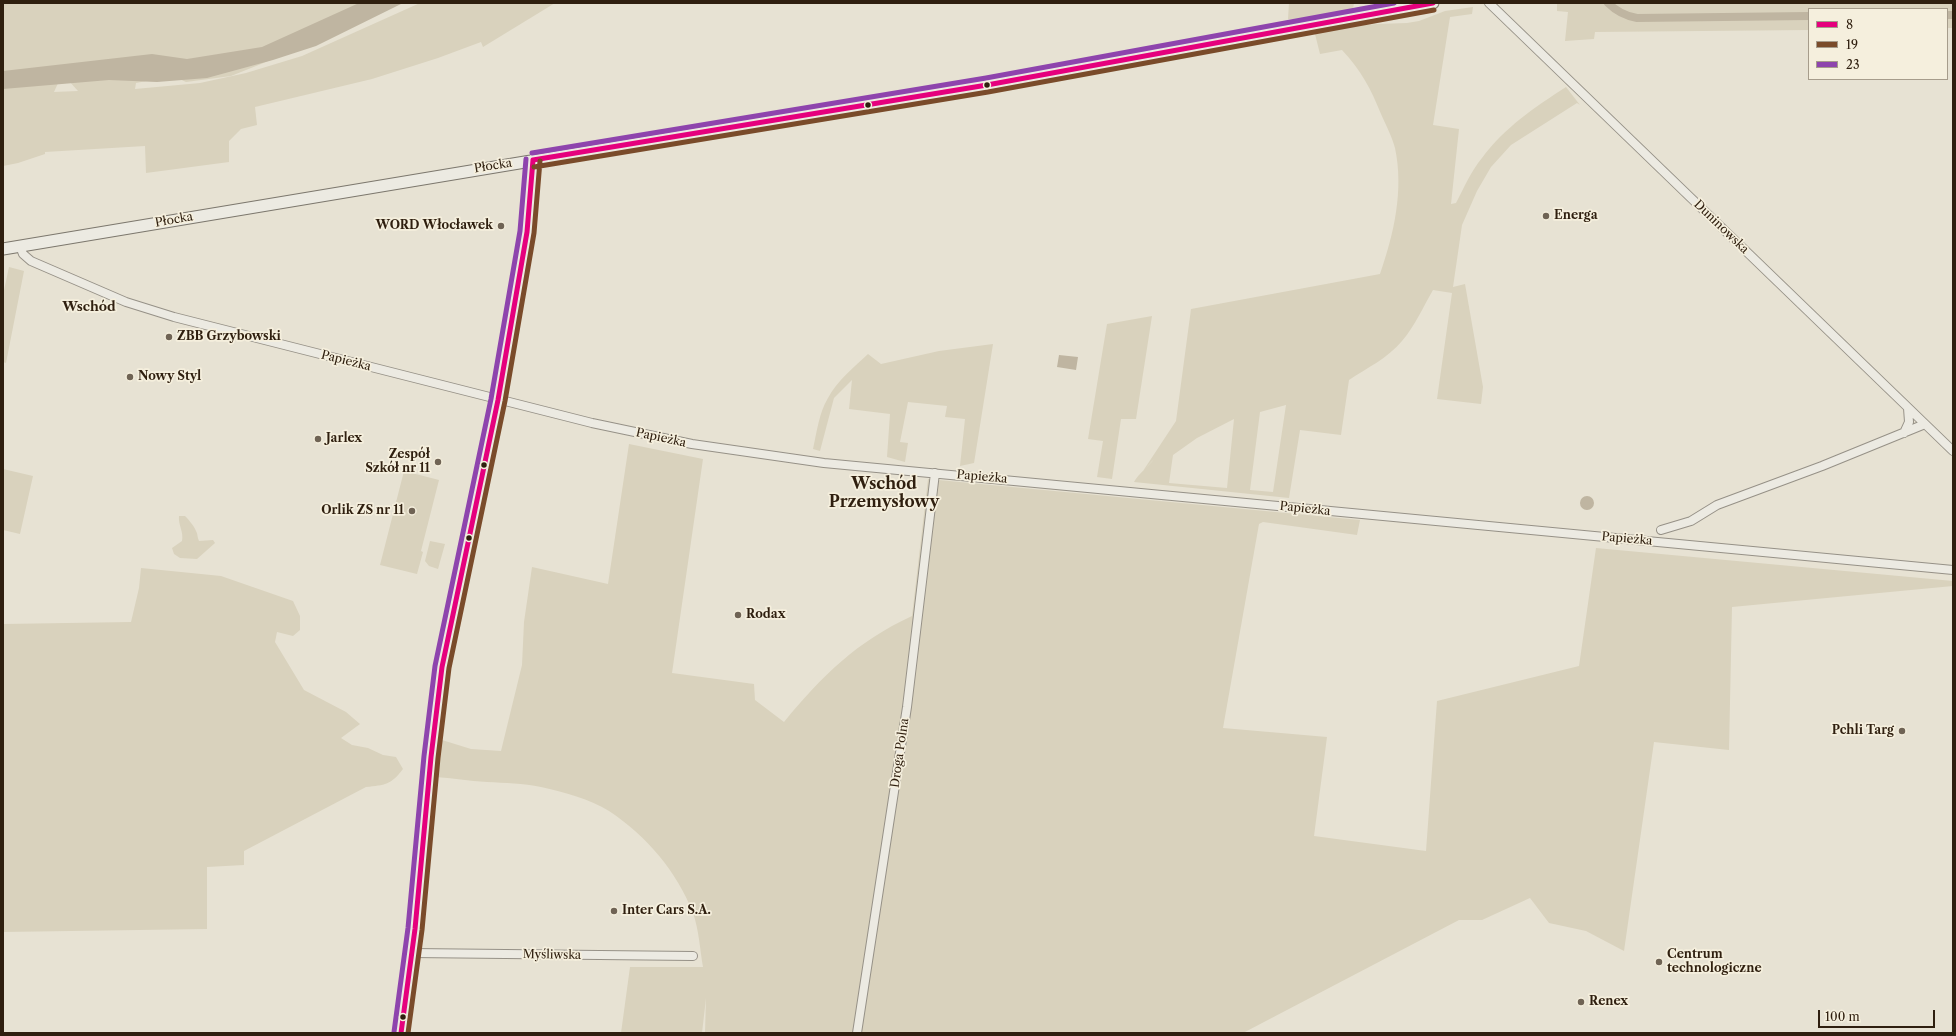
<!DOCTYPE html>
<meta charset="utf-8">
<style>
body{margin:0}
#map{position:relative;width:1956px;height:1036px;overflow:hidden;background:#e7e2d3;font-family:"Libre Caslon Text",serif}
canvas{display:block}
.frame{position:absolute;inset:0;border:4px solid #2f1f0f;pointer-events:none}
.legend{position:absolute;left:1808px;top:8px;width:140px;height:72px;box-sizing:border-box;background:#f5efdd;border:1px solid #a69c8b;margin:0;padding:5px 7px;list-style:none;font-size:12px;color:#2f1f0f}
.legend li{display:flex;align-items:center;gap:8px;height:20px}
.legend b{width:20px;border:1px solid #a69c8b}
.scale{position:absolute;left:1818px;top:1010px;width:117px;height:18px;box-sizing:border-box;border:2px solid #2f1f0f;border-top:0;padding-left:5px;font-size:12px;line-height:14px;white-space:nowrap;color:#2f1f0f;-webkit-text-stroke:3px #f5efdd;paint-order:stroke}
</style>
<div id="map">
<canvas width="1956" height="1036"></canvas>
<div class="frame"></div>
<ul class="legend">
<li><b style="height:5px;background:#e5007d"></b>8</li>
<li><b style="height:5px;background:#7a4b2a"></b>19</li>
<li><b style="height:5px;background:#8e44ad"></b>23</li>
</ul>
<div class="scale">100 m</div>
</div>
<script>
const ctx = document.querySelector('canvas').getContext('2d');
ctx.lineJoin = 'round';
function paint(path, color) { ctx.fillStyle = color; ctx.fill(path, 'evenodd'); }
function trace(path, color, width, dash) { ctx.strokeStyle = color; ctx.lineWidth = width; ctx.lineCap = dash ? 'butt' : 'round'; ctx.setLineDash(dash || []); ctx.stroke(path); }
function drawText(font, color, halo, rows, align = 'center') {
  ctx.font = font + ' "Libre Caslon Text",serif'; ctx.lineWidth = 3.5; ctx.setLineDash([]); ctx.textBaseline = 'middle'; ctx.strokeStyle = halo; ctx.fillStyle = color; for (const [text, x, y, turn = 0] of rows) {
    ctx.save(); ctx.translate(x, y); ctx.rotate((+turn || 0) * Math.PI / 180); ctx.textAlign = isNaN(turn) ? turn : align; if (halo) ctx.strokeText(text, 0, 0); ctx.fillText(text, 0, 0); ctx.restore();
  }
}
paint(new Path2D(`
 M3,3H393L291,52L231,76L186,82L173,76L136,83L135,89L200,83L246,73L302,56L420,3H555L483,47L481,42L438,58L372,79L255,107L257,125L241,129L229,141V162L146,173L145,146L45,152V154L18,163L3,166ZM59,81H69L78,91L54,92Z
 M1289,3H1354L1353,9C1332,14 1310,20 1288,19Z
 M1557,3H1953V28H1947V9H1809V30L1595,32L1594,39L1565,41L1568,12L1557,11Z
 M1473,7L1472,14L1450,17L1433,125L1459,129L1451,204L1456,203C1464,188 1471,171 1482,158C1504,128 1535,107 1566,87L1580,105L1577,103L1511,145L1491,167L1477,191L1462,225L1453,287L1465,284L1483,387L1481,404L1437,399L1452,293L1433,290C1423,307 1415,326 1402,341C1388,358 1367,368 1349,380L1341,435L1300,430L1289,498L1134,482C1139,473 1148,467 1154,459L1143,471L1176,421L1191,309L1380,274C1394,234 1404,190 1395,148C1392,137 1386,125 1381,114C1371,89 1361,70 1342,50L1320,54L1315,34L1353,26L1377,24L1407,23L1419,21L1445,11ZM1286,405L1273,492L1250,490L1260,412ZM1234,419L1227,488L1169,483L1173,455L1197,438Z
 M9,267L24,271L6,363L3,362V295Z
 M1152,316L1136,419H1121L1112,479L1097,477L1103,441L1088,439L1107,324Z
 M993,344L974,463L960,466L965,419L945,417L947,406L908,402L900,442L908,443L905,462L887,457L890,414L849,409L852,380L834,398L820,451L813,449C817,431 819,413 828,398C837,381 854,367 868,354L881,364L939,351Z
 M629,444L703,459L672,673L754,684L755,700L784,722C823,675 856,642 912,616L928,479L1360,520L1357,535L1263,522L1259,524L1223,728L1327,737L1314,836L1426,851L1437,701L1579,666L1596,548L1953,581V586L1732,607L1729,750L1654,742L1624,951L1586,931L1549,923L1530,898L1482,920H1459L1243,1033H705L706,998L702,1033H621L630,967H703C700,950 699,930 693,913C677,872 647,836 609,811C590,799 564,792 541,787C523,783 505,783 487,782C469,781 452,778 435,777L442,740L471,749L501,751L522,665L524,622L532,567L608,584Z
 M3,469L33,476L20,534L3,530Z
 M404,471L439,480L421,551L423,552L417,574L380,565Z
 M179,516H185C189,520 194,526 196,531C198,534 197,537 199,541L213,540L215,543L197,559L180,558L174,554L172,548L182,541C184,532 178,525 179,516Z
 M430,541L445,544L438,569L429,566L425,561Z
 M141,568L221,576L293,601L300,616V630L293,636L277,632L275,642L304,690L346,712L360,724L341,738L352,745L368,748L383,755L396,757L403,769C391,785 385,785 366,787L244,851V865L207,867V929L3,932V624L131,622L139,588Z`), '#d9d2bd');
paint(new Path2D(`
 M359,3H403L316,46L273,60L207,78L157,82L109,80L3,89V71L152,54L187,59L262,47Z
 M1059,355L1078,357L1076,370L1057,367Z
 M1580 503a7 7 0 1 1 14 0a7 7 0 1 1-14 0Z`), '#bfb5a1');
trace(new Path2D(`
 M1608,3C1617,12 1625,16 1637,18L1809,16
 M1947,15H1953`), '#bfb5a1', 8);
const street = new Path2D(`
 M1489,3L1953,451
 M20,246L23,254L31,261L126,302L174,317L592,423L692,444L824,463L1953,570
 M1904,433L1909,422L1908,408
 M1661,530L1691,521L1717,505L1822,466L1925,424
 M412,953L693,956
 M857,1033L907,707L935,473`);
const secondary = new Path2D(`
 M3,249L987,85L1433,3
 M401,1033L415,929L431,757L442,667L498,400L527,232L533,160`);
trace(street, '#969187', 10);
trace(secondary, '#7c776d', 13);
trace(street, '#eceae2', 8);
trace(secondary, '#eceae2', 11);
trace(new Path2D(`
 M533,160L987,85L1433,3
 M401,1033L415,929L431,757L442,667L498,400L527,232L533,160`), '#e5007d', 5);
trace(new Path2D(`
 M534,167L988,92L1434,10
 M408,1033L422,930L438,758L449,668L505,401L534,233L540,161`), '#7a4b2a', 5);
trace(new Path2D(`
 M532,153L986,78L1394,3
 M394,1032L408,928L424,756L435,666L491,399L520,231L526,159`), '#8e44ad', 5);
for (const [x, y, r, color] of [
 [987,85,3.5,"#2f1f0f"],
 [868,105,3.5,"#2f1f0f"],
 [1546,216,4,"#6f6354"],
 [501,226,4,"#6f6354"],
 [169,337,4,"#6f6354"],
 [130,377,4,"#6f6354"],
 [318,439,4,"#6f6354"],
 [438,462,4,"#6f6354"],
 [484,465,3.5,"#2f1f0f"],
 [412,511,4,"#6f6354"],
 [469,538,3.5,"#2f1f0f"],
 [738,615,4,"#6f6354"],
 [1902,731,4,"#6f6354"],
 [614,911,4,"#6f6354"],
 [1659,962,4,"#6f6354"],
 [1581,1002,4,"#6f6354"],
 [403,1017,3.5,"#2f1f0f"]
]) { const dot = new Path2D(); dot.arc(x, y, r, 0, 2 * Math.PI); ctx.fillStyle = color; ctx.fill(dot); trace(dot, '#f5efdd', 1.5); }
drawText('12px', '#2f1f0f', '#f5efdd', [
 ["Płocka",493,166,-9],
 ["Płocka",174,220,-10],
 ["Duninowska",1721,227,44],
 ["Papieżka",346,361,14],
 ["Papieżka",661,438,12],
 ["Papieżka",982,477,5],
 ["Papieżka",1305,509,6],
 ["Papieżka",1627,539,5],
 ["Droga Polna",900,753,-82],
 ["Myśliwska",552,955,1]
]);
drawText('bold 12px', '#2f1f0f', '#f5efdd', [
 ["Energa",1554,216],
 ["WORD Włocławek",493,226,"right"],
 ["ZBB Grzybowski",177,337],
 ["Nowy Styl",138,377],
 ["Jarlex",326,439],
 ["Zespół",430,455,"right"],
 ["Szkół nr 11",430,469,"right"],
 ["Orlik ZS nr 11",404,511,"right"],
 ["Rodax",746,615],
 ["Pchli Targ",1894,731,"right"],
 ["Inter Cars S.A.",622,911],
 ["Centrum",1667,955],
 ["technologiczne",1667,969],
 ["Renex",1589,1002]
], 'left');
drawText('bold 13px', '#2f1f0f', '#f5efdd', [
 ["Wschód",89,307]
]);
drawText('bold 16px', '#2f1f0f', '#f5efdd', [
 ["Wschód",884,484],
 ["Przemysłowy",884,502]
]);
</script>
